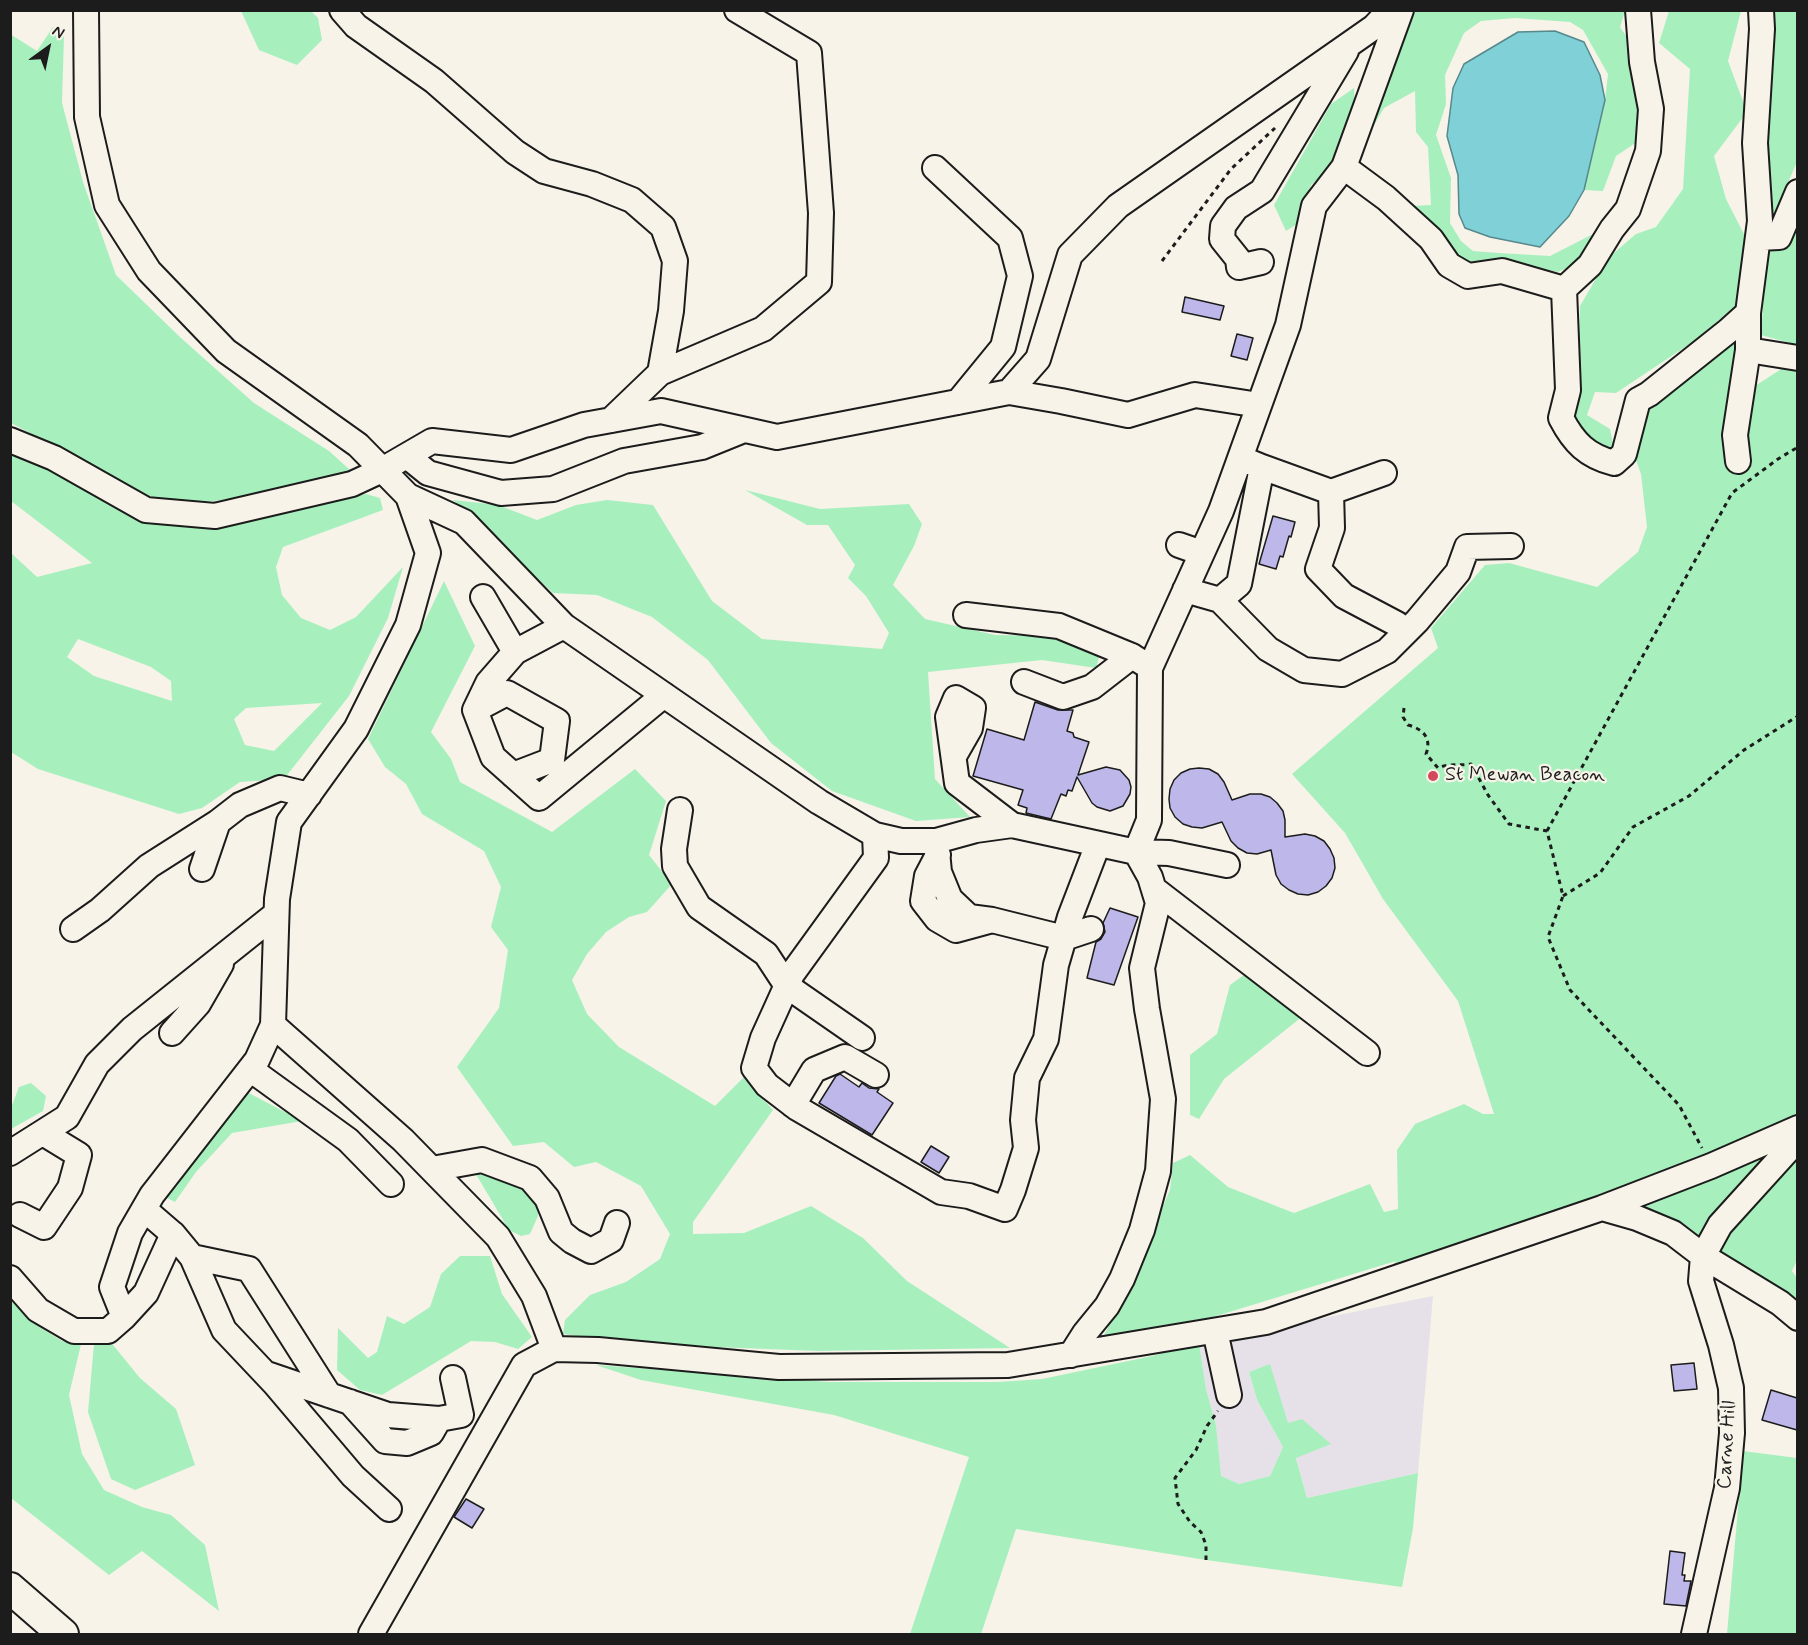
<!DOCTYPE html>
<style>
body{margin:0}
#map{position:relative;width:1808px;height:1645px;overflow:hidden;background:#f7f3e8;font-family:Mynerve,sans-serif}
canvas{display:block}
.frame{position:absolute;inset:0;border:12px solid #1c1c1c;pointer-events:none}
.north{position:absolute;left:18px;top:18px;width:60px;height:60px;-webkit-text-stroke:4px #f7f3e8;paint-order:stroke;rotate:33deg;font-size:16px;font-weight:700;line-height:24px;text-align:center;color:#1c1c1c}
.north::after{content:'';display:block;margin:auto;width:21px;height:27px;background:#1c1c1c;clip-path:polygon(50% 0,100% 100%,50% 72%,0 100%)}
</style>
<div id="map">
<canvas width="1808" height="1645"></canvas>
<div class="frame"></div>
<div class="north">N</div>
</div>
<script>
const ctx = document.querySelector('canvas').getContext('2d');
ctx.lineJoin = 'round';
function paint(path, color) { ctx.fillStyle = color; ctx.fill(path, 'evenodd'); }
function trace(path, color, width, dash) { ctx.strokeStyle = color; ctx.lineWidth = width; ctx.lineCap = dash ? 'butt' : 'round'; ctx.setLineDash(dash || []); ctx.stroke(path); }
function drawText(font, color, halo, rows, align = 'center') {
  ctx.font = font + ' Mynerve,sans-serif'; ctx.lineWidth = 4.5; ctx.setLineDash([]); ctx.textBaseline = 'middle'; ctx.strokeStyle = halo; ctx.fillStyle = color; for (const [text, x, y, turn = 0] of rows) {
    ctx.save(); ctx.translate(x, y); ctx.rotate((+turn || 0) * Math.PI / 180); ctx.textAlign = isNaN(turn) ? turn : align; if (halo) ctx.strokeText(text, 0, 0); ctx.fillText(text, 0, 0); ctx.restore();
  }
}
paint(new Path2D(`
 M1433,1296L1418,1473L1307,1498L1296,1457L1330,1444L1288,1424L1269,1365L1249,1372L1257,1400L1283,1447L1270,1476L1239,1484L1220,1476L1216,1425L1206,1389L1199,1343Z`), '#e6e1e8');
paint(new Path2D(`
 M241,11H311L318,18L322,40L297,65L259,50Z
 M1409,11H1625L1620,27L1636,51L1640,85L1637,142L1616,156L1603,191L1584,190L1605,100L1608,74L1583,30L1570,22L1515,18L1481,21L1464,33L1445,75L1446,104L1436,135L1451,178L1450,223L1461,241L1473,251L1499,253L1550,256L1597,232L1585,252L1569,267L1558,272L1500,261L1472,265L1452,253L1412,206L1431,205L1428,147L1416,132L1415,91L1384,108L1366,139Z
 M1669,11H1741L1728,61L1747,112L1714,156L1726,199L1750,246L1738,304L1694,341L1616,393L1595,392L1587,415L1610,429L1614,449L1592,442L1570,419L1578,382L1580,306L1608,258L1636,234L1656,227L1683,189L1690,69L1659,43Z
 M1774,11H1797V162L1769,226L1765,159Z
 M53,27L64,35L62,103L83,182L116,275L181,338L254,403L329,451L350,470L336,480L255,496L196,503L149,500L89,464L11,423L10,34L37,51Z
 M1354,88L1355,109L1328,170L1311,185L1297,224L1286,231L1274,205L1331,104Z
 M1797,213V345L1761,335L1767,249Z
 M1738,333L1733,400L1797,359V1119L1792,1136L1797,1150L1798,1258L1792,1271L1797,1278V1308L1602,1208L1378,1284L1396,1261L1213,1317L1104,1336L1126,1290L1170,1190L1173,1163L1190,1155L1228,1187L1294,1213L1370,1184L1384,1212L1398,1209L1397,1150L1415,1124L1464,1104L1483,1114H1494L1458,1001L1383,899L1345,833L1292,774L1438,648L1431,628L1485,565L1509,563L1597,587L1638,552L1647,527L1641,474L1633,452L1643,410Z
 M11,450L49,465L143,517L187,526L236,521L366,494L380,498L383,510L283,547L276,567L282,595L301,618L330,630L356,617L403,567L388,618L349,696L284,779L240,782L202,808L179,814L38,769L11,752L10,552L37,577L92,563L11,501ZM78,639L151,667L171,681L172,701L94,676L67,657ZM322,703L274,751L245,745L234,719L246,708Z
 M745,490L820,509L909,504L922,524L914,546L893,585L925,619L995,635L1055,636L1099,657L1096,668L1042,660L928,672L935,779L970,817L916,821L832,791L771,743L708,660L652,617L597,595L553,593L453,500L498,505L537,520L576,505L607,500L653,505L712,601L762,639L882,649L889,633L866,596L848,578L855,565L828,525H807Z
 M444,581L475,646L431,732L451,759L460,782L552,832L635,769L666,801L649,855L672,884L647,912L629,917L606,932L587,954L572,980L587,1014L619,1047L715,1106L744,1077L773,1110L693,1222V1234L744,1233L811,1206L863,1238L907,1281L1010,1348L819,1351L636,1344L563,1334L565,1320L590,1295L626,1282L660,1259L670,1234L641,1186L596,1162L574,1167L544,1142L513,1146L457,1067L499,1008L508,950L491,927L501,887L484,851L422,814L406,784L385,767L368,739Z
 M1248,972L1303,1016L1224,1079L1199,1119L1190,1115V1055L1217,1034L1230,985Z
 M31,1083L46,1096L43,1111L11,1129V1108L19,1087Z
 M245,1091L302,1121L232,1133L196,1172L175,1202L167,1198L185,1162Z
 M481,1167L538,1195V1216L530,1234L521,1236L509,1230L477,1176Z
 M460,1256H490L502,1294L532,1337L518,1349L495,1342L471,1341L382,1395L360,1390L337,1370L338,1328L368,1358L377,1352L387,1316L404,1324L430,1307L441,1274Z
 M10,1296L30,1321L62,1341L81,1344L69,1395L82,1454L104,1490L142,1507L171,1515L205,1545L219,1611L142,1551L109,1575L11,1498Z
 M109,1340L140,1378L176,1409L195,1465L135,1490L111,1479L88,1412L94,1344Z
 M1199,1343L1206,1389L1216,1425L1221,1476L1239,1484L1270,1476L1283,1447L1257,1400L1249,1372L1270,1364L1288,1423L1302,1419L1331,1444L1296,1458L1307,1498L1418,1473L1413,1528L1402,1587L1206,1560L1016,1529L981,1634H910L969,1457L834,1415L641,1380L596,1365L829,1382H998L1042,1379L1152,1356Z
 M1743,1451L1797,1458V1634H1727Z`), '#a7f0be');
const water = new Path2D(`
 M1555,31L1584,42L1600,75L1605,100L1584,190L1569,216L1540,247L1490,237L1465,228L1459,214L1458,175L1447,136L1453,88L1464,64L1518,32Z`);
paint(water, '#7fd0d7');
trace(water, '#57888c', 1.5);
const building = new Path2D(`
 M1185,297L1224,306L1220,320L1182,312Z
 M1237,334L1253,338L1247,360L1231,356Z
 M1273,516L1295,522L1291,537L1289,536L1283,557L1280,556L1276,569L1259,564Z
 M1035,702L1058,710H1073L1067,731L1073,733L1074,737L1089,742L1078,775L1106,767L1120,770L1129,780L1131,787L1130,794L1123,806L1110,811L1097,807L1092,803L1077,777L1072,791L1068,790L1066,796L1061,794L1051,819L1026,813L1027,808L1018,805L1023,790L973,776L987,729L1024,740Z
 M1199,768L1209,769L1218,774L1224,782L1232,800L1250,794H1261L1270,797L1277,803L1283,811L1285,820V837L1305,834L1315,836L1324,841L1330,849L1334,858L1335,868L1332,878L1326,886L1318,892L1308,895L1298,894L1289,890L1281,884L1276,875L1271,850L1257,854L1247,853L1238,848L1231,841L1222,822L1202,828L1192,827L1183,824L1175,817L1170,808L1169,799L1170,789L1174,780L1181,773L1190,769Z
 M1110,908L1138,917L1114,985L1087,978L1096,942L1101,939L1105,932L1103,923Z
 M840,1074L859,1087L862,1083L869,1088L879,1089L877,1092L893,1103L872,1135L819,1103L836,1076Z
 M931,1146L949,1157L939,1173L921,1162Z
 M1694,1363L1697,1389L1674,1391L1671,1365Z
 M1771,1390L1797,1398V1430L1762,1420Z
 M466,1499L484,1509L472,1528L454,1517Z
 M1670,1551L1685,1553L1682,1575H1685L1684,1581H1691L1686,1606L1664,1604Z`);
paint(building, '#bdb8e9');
trace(building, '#1c1c1c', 1.5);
const minor = new Path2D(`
 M342,10L356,26L434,81L515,152L544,171L592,184L632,200L663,227L675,261L671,311L660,373
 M1344,167L1386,198L1431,239L1449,265L1468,276L1502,271L1564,289L1590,265L1612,229L1628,209L1648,151L1651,109L1642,62L1638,10
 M935,168L1010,238L1020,276L1003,347L958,402
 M1758,238L1779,237L1798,192
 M1261,262L1239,267L1238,259L1222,239L1223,226L1236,208L1262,191L1346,51
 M1564,289L1568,390L1561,418C1574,443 1587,456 1614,463L1624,454L1638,400L1649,394L1728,331L1748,313L1760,221L1755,143L1762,29L1761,10
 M1748,350L1798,358
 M1009,392L1061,401L1128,415L1195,395L1259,405
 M611,420L660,373L763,329L819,282L821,213L809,53L737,10
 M10,440L54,458L146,510L215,516L352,484L382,470L432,441L511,450L584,425L661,411L777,437L1009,392L1038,359L1070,255L1118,206L1374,27L1390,10
 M407,456L428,473L501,493L553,489L624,461L702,447L744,430
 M1738,461L1735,435L1748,350V313
 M1262,467L1331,492L1384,473
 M1331,492L1332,528L1318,569L1344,596L1397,624L1405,633
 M408,496L464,522L564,626L819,802L875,835L901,841H936L976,830L1012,825L1136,852L1150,877L1158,903L1142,968L1147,1009L1163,1099L1158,1171L1142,1230L1122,1279L1107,1306L1085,1333L1071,1355
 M1179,545L1202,553
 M1185,590L1220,600L1268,649L1304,670L1342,674L1387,651L1417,621L1458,572L1467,547L1511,546
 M483,597L515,652L488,683L475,710L493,757L539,798L664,695
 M1220,600L1239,584L1262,467L1240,458
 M966,615L1059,626L1132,656
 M515,652L564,626
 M1024,682L1063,697L1092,687L1132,656L1143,663
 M475,710L507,693L557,721L552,760L513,775
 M954,756L970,728L973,708L956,698L948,717L957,783L1012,825
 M680,810L674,849L675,866L699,907L766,954L787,986L862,1038
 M875,835L876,858L792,974L763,1038L754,1068L767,1085L797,1108L941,1192L969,1196L1005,1209L1013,1190L1026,1148L1023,1120L1027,1078L1046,1039L1056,965L1070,917L1098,844
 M936,841L939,872L950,899L969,917L992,920L1064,938L1091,929
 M938,855L927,876L923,901L937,919L956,930L989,921
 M1227,865L1169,853L1136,852L1149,820L1150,668L1221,511L1288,325L1314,206L1344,167L1401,10
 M202,869L218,822
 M1154,889L1367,1053
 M73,929L100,910L149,866L218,822L240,805L280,788L309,795
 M273,1025L403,1140L498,1237L534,1296L554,1349
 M172,1033L198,1004L221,964
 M250,1069L348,1140L391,1184
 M793,1105L814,1070L845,1057L876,1075
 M10,1153L67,1117L97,1064L132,1029L276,914
 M432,1169L482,1160L530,1178L547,1198L561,1232L572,1241L591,1251L611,1240L617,1223
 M1602,1208L1637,1218L1673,1233L1703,1256L1780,1303L1798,1318
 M20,1215L44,1227L70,1188L79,1155L43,1133
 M173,1234L192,1257L224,1330L275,1384L353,1476L389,1509
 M192,1257L249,1269L329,1395
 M10,1278L38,1310L74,1331H108L124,1317L112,1287L130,1233L152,1195L257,1060L273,1025L277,899L289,822L356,729L408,625L428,553L408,496L358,445L226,351L149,271L107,205L87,117L86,10
 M124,1317L146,1293L173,1234L144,1209
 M1215,1331L1229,1395
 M267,1374L388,1415L439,1419L431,1433L407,1443L385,1441L350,1402
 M439,1419L461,1415L453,1378
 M371,1634L524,1365L554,1349L598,1350L779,1367L1008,1365L1266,1322L1602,1208L1711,1166L1798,1128
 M1694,1634L1727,1488L1732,1433L1731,1388L1721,1345L1701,1281L1703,1256L1720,1225L1798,1139`);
const major = new Path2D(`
 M10,1588L63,1634`);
trace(minor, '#1c1c1c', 28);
trace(major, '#1c1c1c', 34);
trace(new Path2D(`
 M1162,261L1231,169L1275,128
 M1404,708L1403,717L1408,725C1423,729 1432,738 1426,754L1438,768C1447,763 1460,766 1471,764L1488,795L1509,824L1547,831L1563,896L1548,937L1570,990L1679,1105L1702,1148
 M1547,831L1732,493L1778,459L1798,447
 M1563,896L1600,873L1633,827L1689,796L1744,750L1798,716
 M1206,1560V1545L1201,1532L1190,1522L1178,1504L1175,1478L1196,1450L1207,1426L1218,1411`), '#1c1c1c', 3, [4.5, 4.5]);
trace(minor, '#f7f3e8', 24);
trace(major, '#f7f3e8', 30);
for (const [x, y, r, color] of [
 [1433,776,6,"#d1495b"]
]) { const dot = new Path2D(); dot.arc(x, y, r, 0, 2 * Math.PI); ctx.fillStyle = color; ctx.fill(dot); trace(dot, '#f7f3e8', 2); }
drawText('20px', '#1c1c1c', '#f7f3e8', [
 ["St Mewan Beacon",1445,776]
], 'left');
drawText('20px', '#1c1c1c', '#f7f3e8', [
 ["Carne Hill",1728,1445,-87]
]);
</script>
